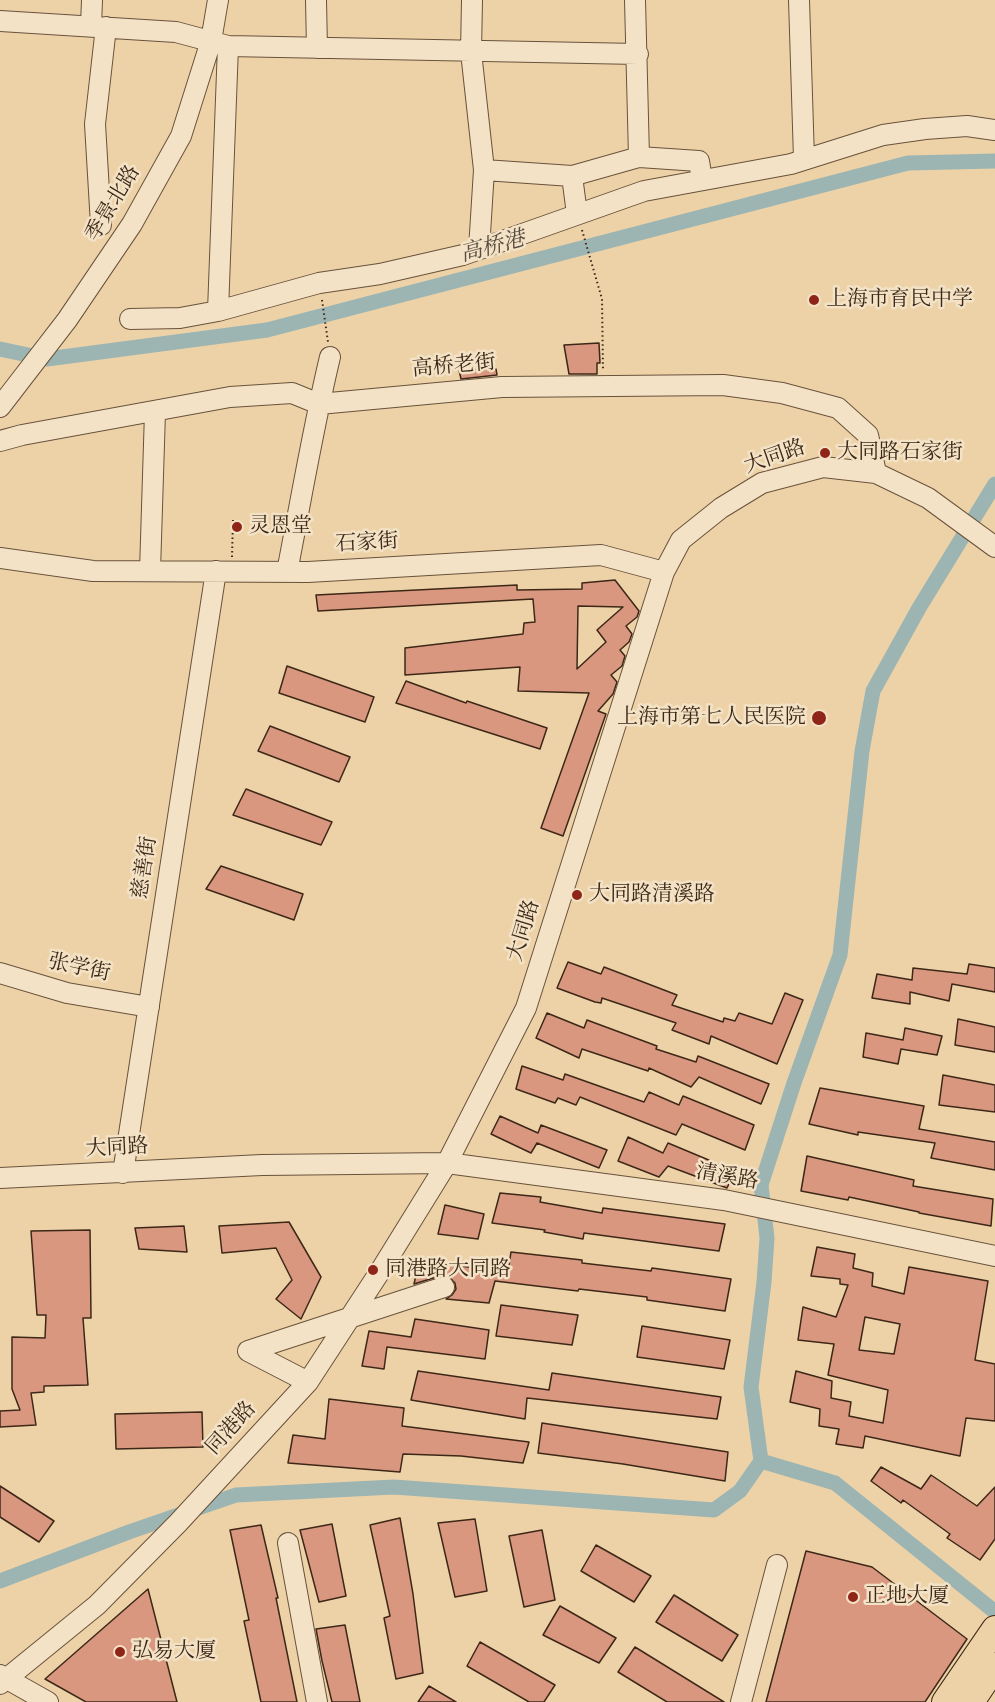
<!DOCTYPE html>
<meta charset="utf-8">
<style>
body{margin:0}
canvas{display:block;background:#edd2a8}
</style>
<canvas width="995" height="1702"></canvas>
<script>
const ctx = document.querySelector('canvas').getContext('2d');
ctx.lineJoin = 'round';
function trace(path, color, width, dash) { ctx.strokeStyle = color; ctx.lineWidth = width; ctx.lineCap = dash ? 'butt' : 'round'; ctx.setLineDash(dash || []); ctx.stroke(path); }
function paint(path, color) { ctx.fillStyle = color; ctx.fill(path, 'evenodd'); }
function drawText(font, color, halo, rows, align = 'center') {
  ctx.font = font + ' "IM FELL Double Pica","Noto Serif SC",serif'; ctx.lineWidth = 5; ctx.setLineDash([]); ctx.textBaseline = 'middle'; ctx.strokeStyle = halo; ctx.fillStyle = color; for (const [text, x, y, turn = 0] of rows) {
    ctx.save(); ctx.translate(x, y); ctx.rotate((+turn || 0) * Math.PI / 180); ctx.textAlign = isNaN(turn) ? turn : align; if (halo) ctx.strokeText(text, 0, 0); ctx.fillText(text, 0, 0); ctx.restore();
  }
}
trace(new Path2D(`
 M0,349L47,359L267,330L908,163L995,161
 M761,1461L835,1483L995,1612
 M0,1581L129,1532L236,1495L394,1487L714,1510L740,1491L761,1461L751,1387L764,1282L767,1238L761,1185L794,1083L840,955L862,751L873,691L919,608L995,484`), '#9cb5b2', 15);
const building = new Path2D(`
 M599,343L600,363H597V374H569L564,345Z
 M496,369L497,375L461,379L459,370Z
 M615,580L639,611L637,617L626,626L632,634L629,642L620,650L625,656L622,666L611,675L617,682L613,694L598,711L606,714L563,836L541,828L589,693L518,691L520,667L405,675V648L523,634L524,623L535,622L533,599L318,611L316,595L517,585V590L582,589V583ZM578,606L623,607L597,630L606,642L577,669Z
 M287,666L374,697L365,722L279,693Z
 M406,681L466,703L467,701L547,728L540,749L396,703Z
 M270,726L350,757L339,782L258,751Z
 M246,789L332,822L321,845L233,815Z
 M221,866L303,894L294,920L206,889Z
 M568,962L601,974L604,967L677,995L672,1005L723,1022L724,1018L735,1021L739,1013L772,1024L785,993L803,1000L777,1064L711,1036L709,1044L672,1030L676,1023L602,998L601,1003L595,1002L557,988Z
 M969,964L995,968V992L952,984L949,1001L910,992V1004L872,998L877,974L912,980L913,968L967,974Z
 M547,1013L584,1028L587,1020L657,1046L656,1049L696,1062L698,1056L769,1084L761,1104L699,1077L691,1087L649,1068L648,1071L582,1049L579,1058L536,1038Z
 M958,1019L995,1027V1052L955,1045Z
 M905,1028L942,1036L937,1055L901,1049L898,1064L863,1057L866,1033L903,1040Z
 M522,1066L563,1080L565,1074L644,1102L649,1092L679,1105L683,1096L754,1125L745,1150L682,1124L676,1135L580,1097L576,1105L558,1098L555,1103L516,1089Z
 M943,1075L995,1085V1112L939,1105Z
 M820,1088L924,1106L919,1129L995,1142V1170L931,1158L935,1143L858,1132V1135L809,1124Z
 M500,1116L538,1133L541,1125L607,1150L599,1168L537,1143L531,1153L491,1134Z
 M628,1137L663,1153L668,1143L735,1171L727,1188L668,1166L659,1177L618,1161Z
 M807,1156L914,1180L913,1186L993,1199L991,1226L919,1213V1212L849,1197L848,1200L801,1191Z
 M500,1193L541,1197L540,1202L602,1213L603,1208L725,1224L719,1251L584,1233L583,1239L544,1232L545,1230L492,1223Z
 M445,1205L484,1214L478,1239L438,1234Z
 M289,1222L321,1277L301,1319L276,1299L292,1280L276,1248L222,1253L219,1226Z
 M184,1226L187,1252L139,1249L135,1228Z
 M90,1230L91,1318H83L88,1385L44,1386V1392L31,1393L36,1425L0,1427V1411L20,1410L12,1389V1337L45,1338L46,1315H37L31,1231Z
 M817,1247L855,1254L853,1268L873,1273L872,1286L904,1294L909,1267L988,1281L975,1360L995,1364V1421L966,1418L960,1456L865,1436L863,1448L836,1444L839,1429L819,1426L820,1409L790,1402L796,1371L832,1381L831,1398L851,1402L849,1416L883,1423L888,1390L828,1375L834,1344L798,1340L803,1307L836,1317L848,1285L840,1284V1279L811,1276ZM865,1317L900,1324L894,1354L859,1350Z
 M511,1252L582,1260V1263L651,1271L652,1268L731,1279L725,1311L647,1300V1297L579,1289L578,1291L495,1281L489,1303L446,1299L452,1295L456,1289L455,1283L447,1275L440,1276L414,1284L419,1262L508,1271Z
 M501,1305L578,1315L572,1345L496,1336Z
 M415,1319L489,1330L485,1359L387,1347L384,1369L362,1366L369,1331L411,1337Z
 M642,1326L730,1340L724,1369L637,1357Z
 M418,1371L549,1390L552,1373L721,1397L717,1419L527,1398L525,1419L411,1400Z
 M329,1399L404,1408L402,1426L529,1442L523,1463L461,1456L403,1454L400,1472L288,1463L293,1435L325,1439Z
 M202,1412L203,1447L116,1449L115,1414Z
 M542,1423L728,1452L725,1481L623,1464L538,1453Z
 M881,1467L921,1489L931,1475L977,1506L995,1487V1539L980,1560L947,1538L950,1534L903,1500L901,1503L871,1481Z
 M0,1486L54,1521L39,1542L0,1517Z
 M400,1518L413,1594L423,1673L396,1679L384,1618L390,1616L370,1525Z
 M475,1519L487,1591L455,1597L438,1523Z
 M332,1524L346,1596L319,1602L300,1530Z
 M261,1525L278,1598H276L297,1702H261L244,1621L249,1620L230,1530Z
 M542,1530L555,1600L524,1607L509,1536Z
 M596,1545L651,1576L634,1602L581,1571Z
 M806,1551L872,1567L967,1639L925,1702H766Z
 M148,1589L177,1702H86L45,1679Z
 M674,1595L738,1635L722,1661L656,1622Z
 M560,1606L616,1638L599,1663L543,1635Z
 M345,1625L360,1702H332L322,1661L316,1629Z
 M480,1642L555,1685L544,1702H529L467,1666Z
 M635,1647L724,1702H667L618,1672Z
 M429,1686L456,1702H418Z`);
paint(building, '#d99780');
trace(building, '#3d2817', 1.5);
const minor = new Path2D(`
 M316,0L317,48
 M472,0L471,52L484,170L479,249
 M635,0L639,157
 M799,0L804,159
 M0,21L176,32L228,46L638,54
 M91,26L92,0
 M484,170L572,176L639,157L699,161L702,180
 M572,176L577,214
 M101,225L95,124L106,27
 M218,311L228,46
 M130,319L180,318L218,311L319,283L380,274L463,255L644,191L791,164L883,135L925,129L967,126L995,130
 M0,407L67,320L132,224L181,136L211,41L218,0
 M0,441L22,435L230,397L292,393L319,404L502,387L723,385L782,393L838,408L868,435L876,473
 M0,558L93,571L308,572L601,555L664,572
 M150,571L155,412
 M287,572C301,500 313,428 330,357
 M0,973L67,993L149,1007
 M123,1173L216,571
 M0,1178L262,1165L447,1163L724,1200L995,1256
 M308,1382L248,1351L444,1287
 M288,1543L317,1702
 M0,1675L48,1702
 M0,1684L97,1605L178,1523L308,1382L379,1273L447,1163L526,1008L664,572L681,540L721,508L762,483L823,467L876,473L928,498L995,547
 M741,1702L777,1565`);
const major = new Path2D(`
 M945,1702L995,1629
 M971,1702L995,1666`);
trace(minor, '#69523b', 22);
trace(major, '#3d2817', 28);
trace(new Path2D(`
 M582,230L602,299L603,371
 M322,300L328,342
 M232,557L233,520`), '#3d2817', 2, [1.5, 3]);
trace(minor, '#f3e2c6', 20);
trace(major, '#edd2a8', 26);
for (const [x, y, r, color] of [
 [814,300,6,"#8f2418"],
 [825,453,6,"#8f2418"],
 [237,527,6,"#8f2418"],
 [819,718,8,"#8f2418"],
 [577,895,6,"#8f2418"],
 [373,1270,6,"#8f2418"],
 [853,1597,6,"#8f2418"],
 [120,1652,6,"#8f2418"]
]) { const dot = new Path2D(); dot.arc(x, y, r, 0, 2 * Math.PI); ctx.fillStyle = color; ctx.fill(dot); trace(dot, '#f3e2c6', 2); }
drawText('21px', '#3d2817', '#f3e2c6', [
 ["季景北路",114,204,-59],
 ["高桥老街",454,367,-5],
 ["大同路",775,458,-19],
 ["石家街",367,544,-3],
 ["慈善街",146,868,-81],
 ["大同路",525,931,-73],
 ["张学街",79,969,12],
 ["大同路",117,1149,-3],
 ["清溪路",727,1178,10],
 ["同港路",232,1429,-48]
]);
drawText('21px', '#3d2817', '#f3e2c6', [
 ["上海市育民中学",826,300],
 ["大同路石家街",837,453],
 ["灵恩堂",249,527],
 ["上海市第七人民医院",806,718,"right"],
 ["大同路清溪路",589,895],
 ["同港路大同路",385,1270],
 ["正地大厦",865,1597],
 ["弘易大厦",132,1652]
], 'left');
drawText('italic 22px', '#554b3e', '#f3e2c6', [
 ["高桥港",493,248,-15]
]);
</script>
